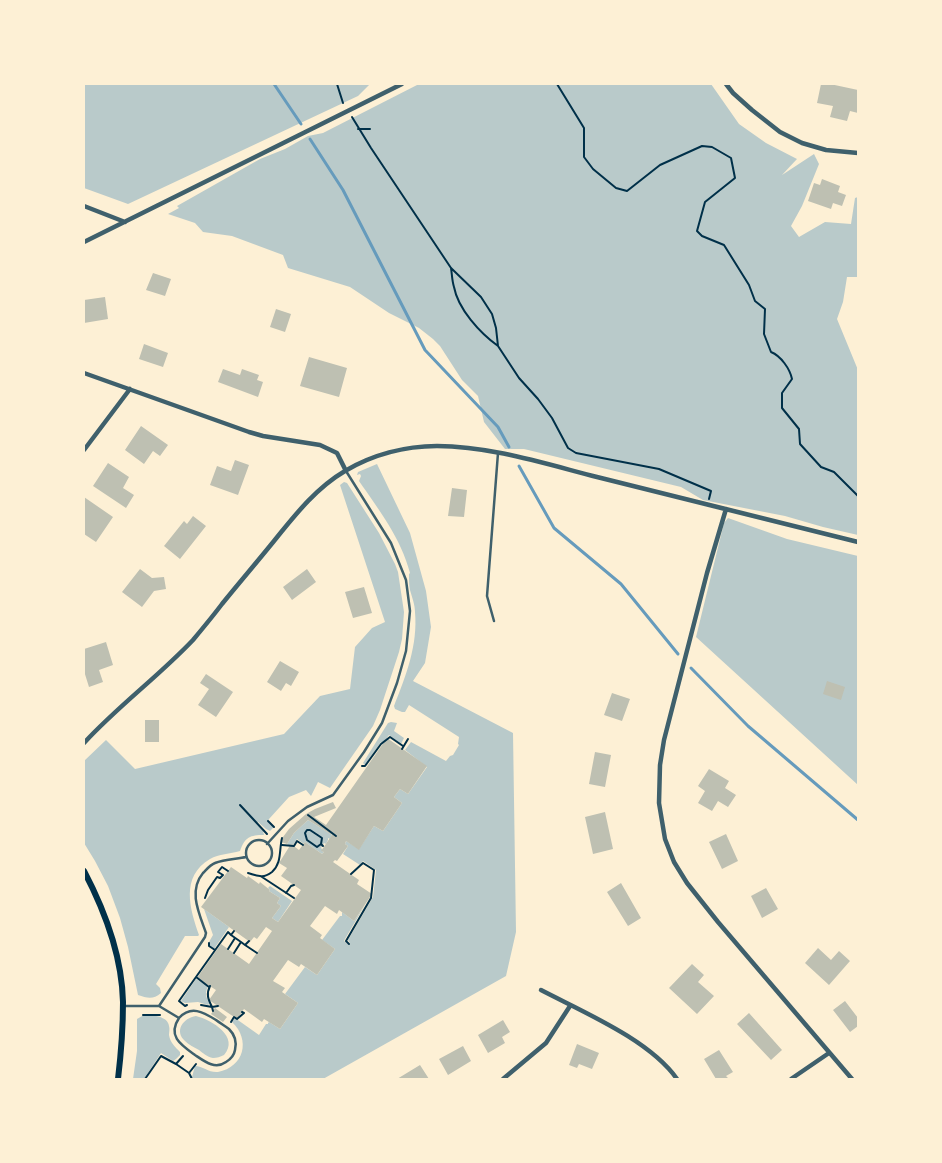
<!DOCTYPE html>
<style>
body{margin:0}
#map{position:relative;width:942px;height:1163px;overflow:hidden;background:#fdf0d5;font-family:Figtree,sans-serif}
canvas{display:block}
.frame{position:absolute;inset:0;border:85px solid #fdf0d5;pointer-events:none}
</style>
<div id="map">
<canvas width="942" height="1163"></canvas>
<div class="frame"></div>
</div>
<script>
const ctx = document.querySelector('canvas').getContext('2d');
ctx.lineJoin = 'round';
function paint(path, color) { ctx.fillStyle = color; ctx.fill(path, 'evenodd'); }
function trace(path, color, width, dash) { ctx.strokeStyle = color; ctx.lineWidth = width; ctx.lineCap = dash ? 'butt' : 'round'; ctx.setLineDash(dash || []); ctx.stroke(path); }
paint(new Path2D(`
 M84,84H370L358,96L128,204L84,188Z
 M419,84H711L739,124L766,143L797,159L782,175L814,154L819,164L802,206L791,226L799,237L825,222L851,224L855,198L858,197V277H847L843,302L837,319L858,370V535L823,527L785,516L703,500L681,487L524,449H505L484,422L478,396L462,380L440,346L433,339L419,328L389,313L350,287L288,268L283,255L232,236L203,232L195,223L168,214L179,208L177,206L260,159L285,149L308,136L323,133Z
 M377,464L410,533L426,591L431,627L425,663L413,681L513,733L516,932L506,976L323,1079H195L192,1077L195,1066C203,1066 209,1073 218,1072C244,1067 251,1040 232,1022L235,1018L259,1035L266,1024H268V1023L269,1022L280,1029L298,1003L285,994L305,967L317,975L335,949L322,940L340,916H342V912L354,921L365,905L345,939L344,941L349,945L350,943L348,940L373,897L376,870L363,861L360,865L343,854L348,846L345,844L346,841L359,849L374,826L383,831L402,803L394,797L400,789L408,794L427,767L405,750L411,742L446,761L450,756L453,755L459,745L458,744L459,737L409,705L405,712H402L395,709L394,706C406,676 418,645 415,612C415,605 412,597 410,590C409,585 409,580 409,574L410,573C401,538 379,510 359,481L361,476L360,474L357,475L358,472Z
 M344,482L347,483L379,533L395,564L398,572L404,612L402,639L399,652L380,710L373,726L330,788L318,782L311,796L306,790L289,797L269,819L268,822L274,827L270,831L266,829L258,822H257L263,831L264,835C250,835 245,837 240,851C230,854 219,854 210,859C180,877 190,909 199,935L198,936H185L156,984L160,988L161,993C153,1000 147,998 138,995L128,947L120,918L108,886L95,861L84,843V761L106,740L135,769L284,734L320,696L350,689L355,647L372,628L385,622L340,485Z
 M728,518L787,539L858,556V785L696,637L724,523Z
 M391,722L397,723L394,731L404,738L401,744L389,735L383,743L381,742L365,765L363,763L388,723Z
 M308,820L332,835L330,839L328,838V840L326,844L324,843L321,848L322,849V851L324,852L322,854L305,842L304,844L297,839L293,845L291,844L290,846L287,844L294,833Z
 M270,886L292,901L278,922L272,918L281,906L277,903L280,898L269,891L270,890L268,888Z
 M204,909L229,927L214,949L210,946L209,942L213,935Z
 M196,979L208,986C205,993 205,997 210,1003L208,1005L198,1002L185,1003L181,1001Z
 M144,1015C152,1015 168,1016 169,1026C170,1029 169,1032 169,1035C170,1042 175,1047 180,1052V1055L176,1059L173,1061L161,1053L144,1079H133L137,1051V1019Z
 M196,1016C212,1020 240,1037 224,1055C220,1057 217,1058 213,1058C207,1057 203,1053 199,1050C194,1047 189,1045 185,1041C174,1031 183,1018 196,1016Z`), '#b9caca');
trace(new Path2D(`
 M274,84L301,124
 M310,139L343,190L425,350L498,427L509,447
 M519,466L554,528L621,584L678,654
 M691,668L748,726L858,820`), '#669bbc', 3);
paint(new Path2D(`
 M821,84H830L858,90V113L850,111L847,121L830,117L833,106L817,103Z
 M822,179L840,186L838,192L846,195L842,206L833,203L831,209L808,201L814,183L820,185Z
 M153,273L171,279L165,296L146,290Z
 M105,297L108,319L84,323V300Z
 M276,309L291,314L285,332L270,327Z
 M144,344L168,353L163,367L139,359Z
 M309,357L347,368L339,397L300,386Z
 M223,369L240,375L242,369L259,375L257,380L263,382L258,397L218,382Z
 M141,426L168,445L160,456L153,451L144,464L125,450Z
 M235,460L249,465L238,495L210,485L217,466L231,471Z
 M108,463L129,477L123,488L134,495L126,508L93,486Z
 M452,488L467,490L464,517L448,516Z
 M84,497L113,517L96,542L84,534Z
 M193,516L206,526L180,559L164,546L184,521L187,524Z
 M140,569L152,578L164,577L166,589L154,591L142,607L122,592Z
 M307,569L316,582L292,600L283,587Z
 M364,587L372,613L353,618L345,592Z
 M106,642L113,665L99,670L103,682L89,687L84,671V649Z
 M280,661L299,672L291,686L286,683L281,691L267,682Z
 M206,674L233,692L216,717L198,705L209,689L200,683Z
 M827,681L845,687L841,700L823,694Z
 M612,693L630,699L622,721L604,715Z
 M145,720H159V742H145Z
 M387,738L427,766L408,794L400,789L394,797L402,803L383,831L374,826L359,850L346,841L345,844L348,846L337,861L335,860L333,862L359,880L357,884L372,894L354,921L339,910L337,914L325,906L310,926L322,935L320,938L335,949L317,975L301,964L299,967L288,960L273,981L285,988L282,992L298,1003L280,1029L264,1019L262,1022L244,1009L237,1019L209,1000L216,990L197,978L221,944L249,964L272,931L266,927L257,939L254,937L250,942L201,907L231,867L247,878L248,876L259,884L260,882L270,890L269,891L280,898L277,903L281,906L272,918L278,922L301,890L281,876L287,868L279,863L291,844L299,850L305,842L322,854L324,852L321,851L332,835L308,820L294,833L287,844L281,842L283,837L289,829L306,814L315,809L333,802L336,808L314,817L326,825Z
 M595,752L611,755L605,787L589,784Z
 M709,769L729,781L725,788L736,795L728,807L718,801L712,811L698,803L705,791L698,786Z
 M605,812L613,849L593,854L585,817Z
 M726,834L738,861L722,869L709,842Z
 M621,883L641,918L628,926L607,892Z
 M766,888L778,909L762,918L751,896Z
 M818,948L831,960L839,951L850,961L829,985L805,963Z
 M692,964L704,975L698,982L714,996L697,1014L669,988Z
 M845,1001L858,1018V1026L850,1032L833,1010Z
 M215,1008L227,1017L223,1022L211,1014Z
 M749,1013L782,1050L771,1060L737,1024Z
 M503,1020L510,1032L502,1037L505,1043L488,1053L478,1035Z
 M577,1044L599,1053L592,1069L579,1064L577,1068L569,1065Z
 M463,1046L471,1061L448,1075L439,1059Z
 M719,1050L733,1072L726,1076L729,1079H716L704,1059Z
 M420,1065L429,1079H397Z`), '#bec0b2');
trace(new Path2D(`
 M337,84L343,103
 M557,84L584,128V157L593,169L616,188L627,191L660,165L702,146L712,147L731,158L735,178L705,202L697,231L702,236L724,245L749,285L755,301L765,309L764,334L771,352C781,356 790,369 792,379L782,393V408L799,429L800,444L821,467L834,472L858,496
 M352,117L371,148L451,268L481,297L492,314L496,328L498,346L519,378L538,399L552,418L568,448L576,453L659,469L711,491L709,499
 M358,129H370
 M451,268C452,274 452,281 454,287C458,309 480,333 498,346
 M402,749L408,739
 M362,766H365L381,744L390,737L403,746
 M240,805L267,834
 M308,815L336,836
 M268,821L274,827
 M321,844L317,847L307,840L305,833L307,830H310L322,838L321,844L323,846
 M282,845L294,846L297,841L303,845
 M248,873C252,874 256,876 260,876C264,877 268,875 272,872C282,863 279,850 282,838
 M262,877L294,898
 M286,893L291,886L294,885
 M205,898L208,890L217,877L220,878L223,875L218,872L222,867L228,871
 M234,931L231,935L241,942
 M249,941L245,945L257,953
 M209,943V946L215,950
 M349,944L346,941L371,898L374,870L363,863L351,874
 M228,949L235,938
 M234,953L241,942L245,945
 M187,1005L185,1006L179,1001L196,977
 M201,1005L212,1007C208,999 206,994 210,986L209,987L196,977L228,932L231,935
 M213,1011L212,1007L218,1006
 M143,1015H160
 M231,1022L234,1017L237,1019L244,1013L242,1012
 M176,1064L189,1073L196,1064
 M189,1073L192,1079
 M145,1079L161,1056L176,1064L183,1056`), '#003049', 2);
trace(new Path2D(`
 M494,621L487,596L498,453
 M246 853a13 13 0 1 1 26 0a13 13 0 1 1-26 0Z
 M267,844L288,821L307,807L333,795L364,752L382,723L397,683L406,651L410,611L406,580L391,543L346,471
 M124,1006H159L179,1018C167,1036 181,1045 195,1055C204,1061 215,1070 226,1062C231,1059 234,1056 235,1050C237,1042 235,1035 229,1029C225,1026 220,1023 216,1020C203,1012 191,1005 179,1018
 M159,1006L205,937L206,933C199,913 188,891 203,873C207,869 210,865 215,863C224,859 237,859 246,857`), '#3f606c', 2.5);
trace(new Path2D(`
 M726,84L733,93L752,110L780,132L802,143L826,150L858,153
 M84,206L125,222
 M84,242L402,84
 M84,373L249,432L263,436L320,445L337,453L346,471
 M84,450L130,389
 M726,509L707,573L664,740L660,765L659,803L665,839L674,862L687,883L718,922L852,1079
 M84,743C118,706 159,676 193,640C203,628 213,616 222,604C239,583 257,562 274,541C295,515 316,488 345,471C372,455 405,446 437,446C490,446 546,464 597,477C684,499 771,521 858,542
 M541,990C583,1012 650,1040 677,1079
 M503,1079L546,1043L570,1006
 M791,1079L829,1053`), '#3f606c', 4.5);
trace(new Path2D(`
 M84,871C105,911 122,956 123,1002C123,1028 121,1054 118,1079`), '#003049', 6);
</script>
